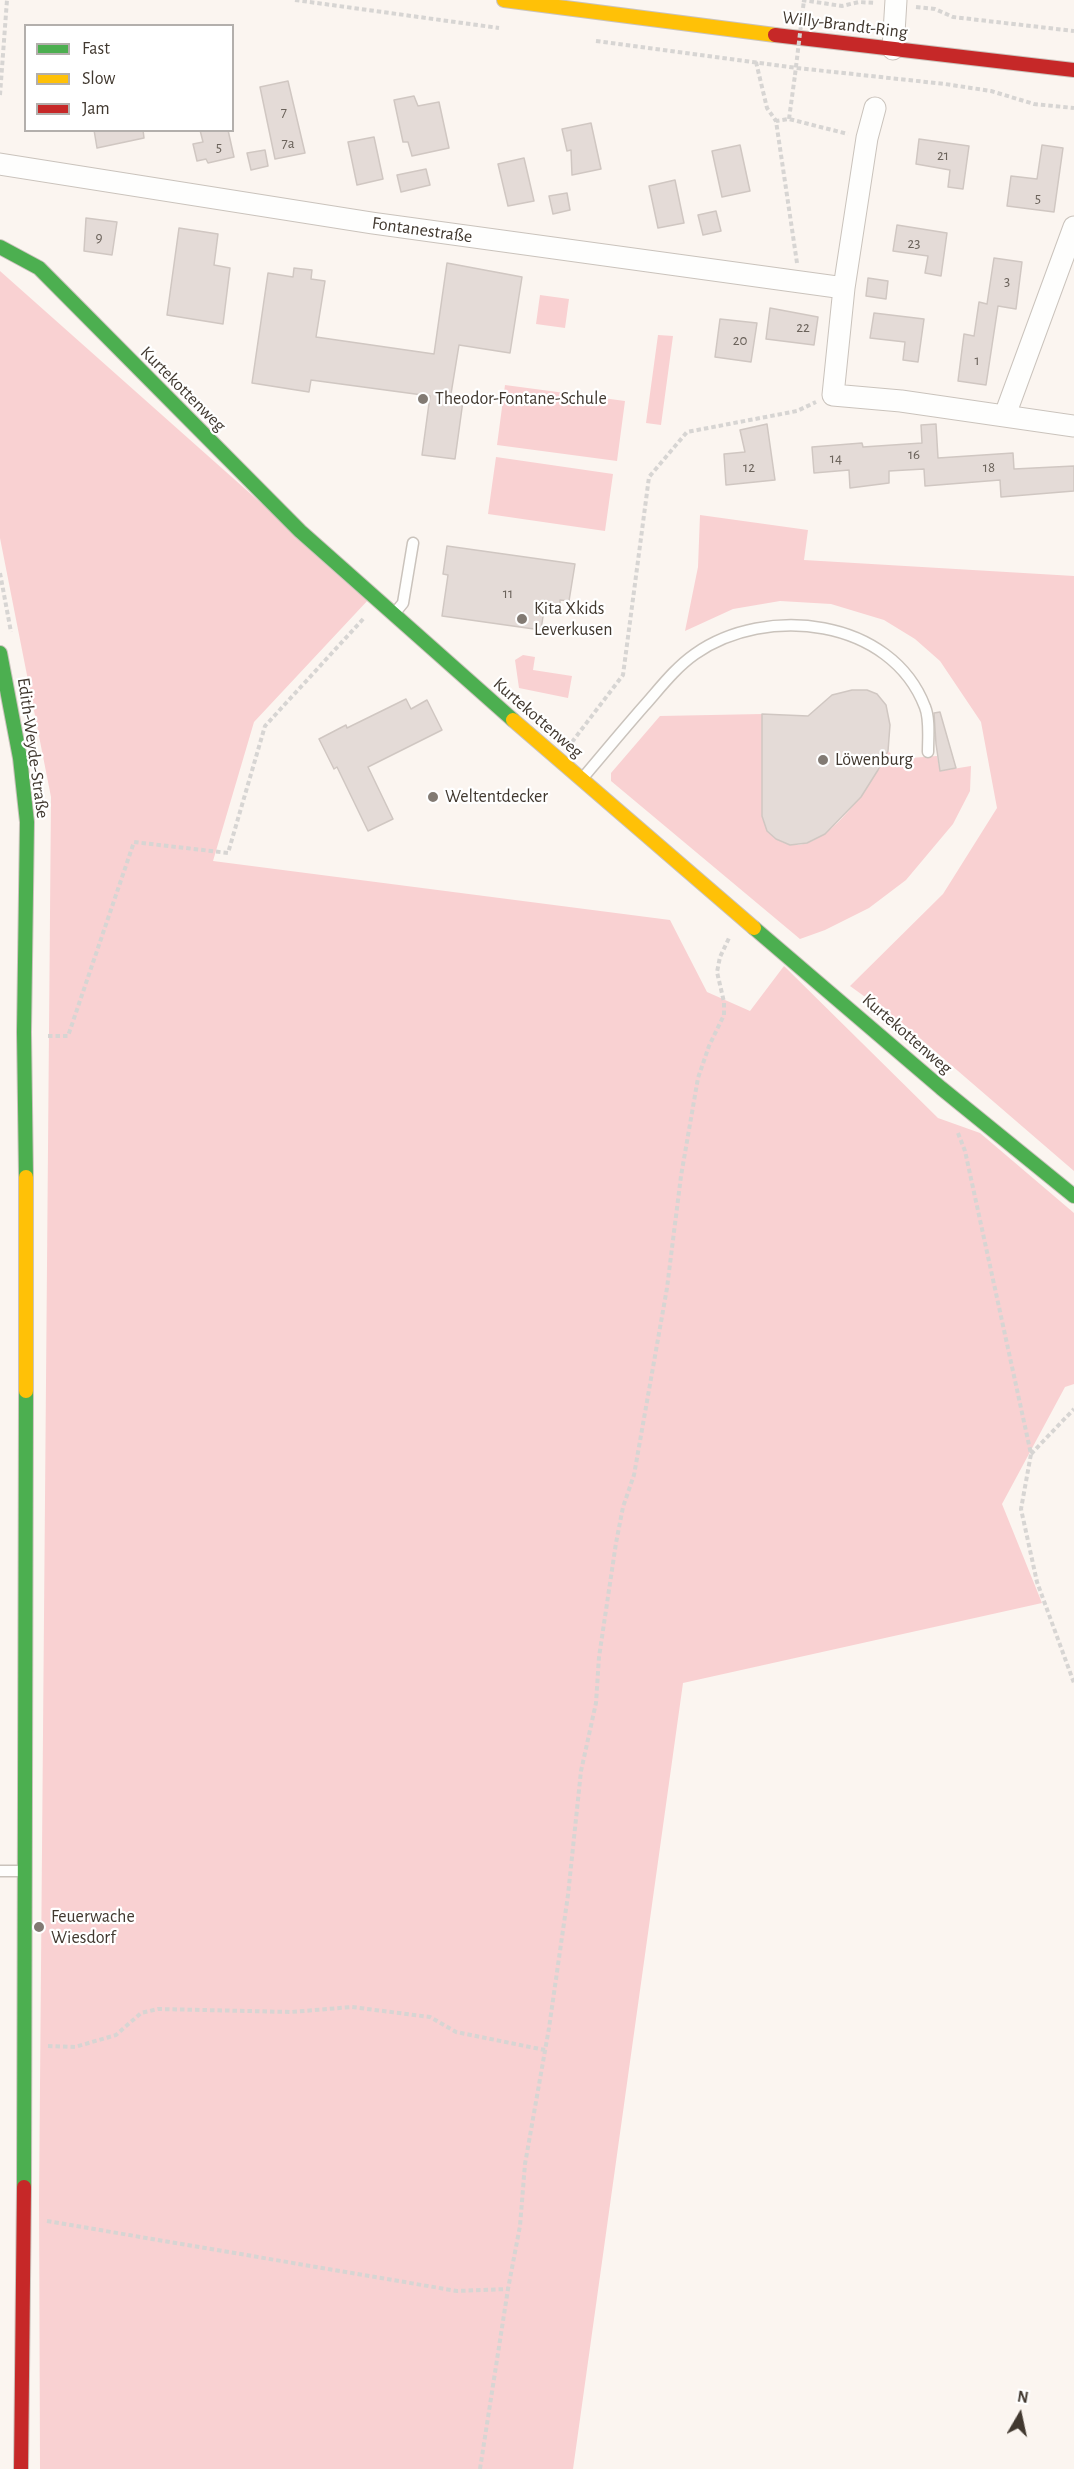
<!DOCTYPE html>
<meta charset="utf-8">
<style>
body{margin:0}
#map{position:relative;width:1074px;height:2469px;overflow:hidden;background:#fbf5f0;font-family:"Alegreya Sans",sans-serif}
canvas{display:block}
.legend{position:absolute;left:24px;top:24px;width:210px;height:108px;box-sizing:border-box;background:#fff;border:2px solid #b3afac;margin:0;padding:8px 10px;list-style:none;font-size:18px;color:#41382f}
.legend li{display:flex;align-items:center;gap:12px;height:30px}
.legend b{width:30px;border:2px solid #b3afac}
.north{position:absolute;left:990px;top:2385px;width:60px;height:60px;-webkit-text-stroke:4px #fff;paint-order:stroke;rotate:9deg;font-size:16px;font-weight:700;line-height:24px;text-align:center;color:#41382f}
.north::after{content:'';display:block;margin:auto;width:21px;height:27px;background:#41382f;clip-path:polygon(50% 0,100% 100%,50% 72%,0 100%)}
</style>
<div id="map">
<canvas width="1074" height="2469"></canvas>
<ul class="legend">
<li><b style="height:8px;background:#4caf50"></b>Fast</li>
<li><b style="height:8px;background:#ffc107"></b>Slow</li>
<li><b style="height:8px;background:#c62828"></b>Jam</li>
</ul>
<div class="north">N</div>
</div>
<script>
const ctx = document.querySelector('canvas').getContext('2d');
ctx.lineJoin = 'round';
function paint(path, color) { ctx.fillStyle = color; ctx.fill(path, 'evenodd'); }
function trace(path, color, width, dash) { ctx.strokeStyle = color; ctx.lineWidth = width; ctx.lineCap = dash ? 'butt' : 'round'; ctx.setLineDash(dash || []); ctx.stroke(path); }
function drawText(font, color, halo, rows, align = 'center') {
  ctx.font = font + ' "Alegreya Sans",sans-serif'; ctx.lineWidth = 4.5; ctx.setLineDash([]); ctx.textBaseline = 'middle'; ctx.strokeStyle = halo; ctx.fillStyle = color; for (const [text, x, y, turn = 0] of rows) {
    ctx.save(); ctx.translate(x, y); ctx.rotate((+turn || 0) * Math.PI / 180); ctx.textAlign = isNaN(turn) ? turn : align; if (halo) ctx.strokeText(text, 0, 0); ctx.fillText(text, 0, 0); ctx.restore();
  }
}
paint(new Path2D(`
 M0,271L369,599L254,722L213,861L670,920L707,992L750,1011L784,966L938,1118L980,1133L1074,1213V1384L1065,1387L1002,1504L1042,1603L683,1683L573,2469H40L39,2199L51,797L0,538Z
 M540,295L569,299L565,328L536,324Z
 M658,335L673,336L661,425L646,423Z
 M505,385L625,401L617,461L497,445Z
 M496,457L613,474L605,531L488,514Z
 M700,515L808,530L804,560L1074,576V1171L907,1027L850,986L943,894L997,808L981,722L940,661L915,639L884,620L831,604L780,601L733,609L685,631L698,567Z
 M523,655L535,657L533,670L572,676L568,698L519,688L515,660Z
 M762,714V816C766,830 770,837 784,843C826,858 873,781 888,751L896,759L937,756L940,771L971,766L970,791L953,824L906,880L869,908L825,930L800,939L611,781V773L660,716Z`), '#f9d1d2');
const building = new Path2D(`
 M288,81L305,153L275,159L260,87Z
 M414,96L418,106L439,102L449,148L412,156L408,142H403L394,100Z
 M591,123L601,169L572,175L571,150L567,151L562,129Z
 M94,130H143L144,138L97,148Z
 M200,130H228L234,157L208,163L206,159L197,161L193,144L203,142Z
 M374,137L383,179L357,185L348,142Z
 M919,139L969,146L963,189L948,187L950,170L916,164Z
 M740,145L750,191L722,197L712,151Z
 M1042,145L1063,148L1054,212L1007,206L1011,176L1037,179Z
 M265,150L268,166L251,170L247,153Z
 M524,158L534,201L508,206L498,164Z
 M426,169L430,185L401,192L397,175Z
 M675,180L684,223L658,228L649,186Z
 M567,193L570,210L553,214L549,196Z
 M716,211L721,231L703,235L698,215Z
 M86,218L117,222L112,255L84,251Z
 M897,225L947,233L941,276L925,273L928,256L893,251Z
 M179,228L218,234L214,265L230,268L223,324L167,315Z
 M994,258L1022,262L1016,309L998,306L986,385L958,381L964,334L974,336L979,302L987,304Z
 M447,263L522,277L510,353L459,345L450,400L463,401L455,459L422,455L430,396L311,380L309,392L252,383L268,273L293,277L294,268L312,270L311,279L325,281L316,337L434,354Z
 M868,278L888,281L886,299L866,296Z
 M770,308L818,317L814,345L766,339Z
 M874,313L924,319L918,362L903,360L905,342L870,338Z
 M720,319L757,323L751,362L715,357Z
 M767,424L775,480L726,485L724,454L745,452L740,430Z
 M936,424L938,458L1013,453L1014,469L1074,466V491L1001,497L1000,480L925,486L924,469L889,471V483L850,488L849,470L814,473L812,447L862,443L863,447L922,443L921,425Z
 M447,546L575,564L569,601L560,600V605L545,603L541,630L442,616L448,575L443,574Z
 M852,690H867L877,694L886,705L890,725L888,751L878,770L861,797L825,834L807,843L790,845L776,839L767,831L762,816V714L808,716L832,695Z
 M406,699L411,709L427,700L442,730L368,767L393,819L368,831L337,767L334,769L319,739L346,725L347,728Z
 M940,712L956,768L940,771L936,744L934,713Z`);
paint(building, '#e4dbd7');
trace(building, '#d0c7c2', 1.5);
const lane = new Path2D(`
 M394,614L403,603L413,543
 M582,779C603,754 623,730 644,706C660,688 675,668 695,654C766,604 891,618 925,707C930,719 928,738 928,752
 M0,1871H25`);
const street = new Path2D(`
 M893,49L896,0
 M875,108L867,138L844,288L833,395L901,401L1074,426
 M0,164L372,223L844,288
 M1005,415L1074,227`);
const fast = new Path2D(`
 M0,247L39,268L300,531L513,720
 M0,653L20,758L27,822L24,1032L26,1177
 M754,928L941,1088L1074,1196
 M24,2187L26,1391`);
const slow = new Path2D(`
 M504,0L775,35
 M513,720L754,928
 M26,1177V1391`);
const jam = new Path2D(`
 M775,35L1074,70
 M21,2469L24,2187`);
trace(lane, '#cac3bc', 13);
trace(street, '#cac3bc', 23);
trace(fast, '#cac3bc', 16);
trace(slow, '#cac3bc', 16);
trace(jam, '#cac3bc', 16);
trace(new Path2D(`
 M295,0L499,28
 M802,0L842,6L859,2L876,3
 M916,7L935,9L953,17L1074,31
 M596,41L797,68L945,84L991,91L1034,104L1074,108
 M756,62L767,108L776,121
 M0,95L7,0
 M789,119L795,75
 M797,263L776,121L789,119L848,134
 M0,573L11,632
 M572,742L623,675L649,477L687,432L797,411L816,402
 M48,1036H68L134,842L228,853L265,726L364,618
 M958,1133L965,1151L1031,1454L1021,1509L1037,1582L1074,1683
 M1031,1454L1074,1409
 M48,2046L75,2047L116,2035L141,2013L158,2009L291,2012L352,2007L430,2017L456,2032L545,2050
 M47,2221L457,2291L508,2289L520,2226L525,2164L549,2028L568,1895L581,1771L596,1703L599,1657L616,1543L623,1507L634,1475L667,1288L681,1176L698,1078L709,1046L724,1015V1002L717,972L720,957L729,938
 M480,2469L508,2289`), '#d7d5d3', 4, [4.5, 3]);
trace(lane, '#fefefd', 10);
trace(street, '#fefefd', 21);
trace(fast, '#4caf50', 14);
trace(slow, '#ffc107', 14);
trace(jam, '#c62828', 14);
trace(new Path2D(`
 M795,75L804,0`), '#d7d5d3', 4, [4.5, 3]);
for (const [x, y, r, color] of [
 [423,399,6,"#827a73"],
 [522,619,6,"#827a73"],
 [823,760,6,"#827a73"],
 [433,797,6,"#827a73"],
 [39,1927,6,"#827a73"]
]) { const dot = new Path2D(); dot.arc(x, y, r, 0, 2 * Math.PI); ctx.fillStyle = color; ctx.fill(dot); trace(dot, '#fff', 2); }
drawText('15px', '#6a625a', null, [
 ["7",284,112],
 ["7a",288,143],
 ["5",219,147],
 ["21",943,155],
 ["5",1038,198],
 ["9",99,237],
 ["23",914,243],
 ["3",1007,281],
 ["22",803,327],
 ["20",740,340],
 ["1",977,360],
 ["16",914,454],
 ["14",836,458],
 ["12",749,467],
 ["18",989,467],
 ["11",508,593]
]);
drawText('18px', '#41382f', '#fff', [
 ["Willy-Brandt-Ring",845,25,7],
 ["Fontanestraße",422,230,8],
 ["Kurtekottenweg",183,389,45],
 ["Kurtekottenweg",538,718,41],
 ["Edith-Weyde-Straße",33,748,82],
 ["Kurtekottenweg",907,1034,41]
]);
drawText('18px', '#41382f', '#fff', [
 ["Theodor-Fontane-Schule",435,399],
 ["Kita Xkids",534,609],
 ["Leverkusen",534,630],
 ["Löwenburg",835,760],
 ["Weltentdecker",445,797],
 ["Feuerwache",51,1917],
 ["Wiesdorf",51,1938]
], 'left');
</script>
